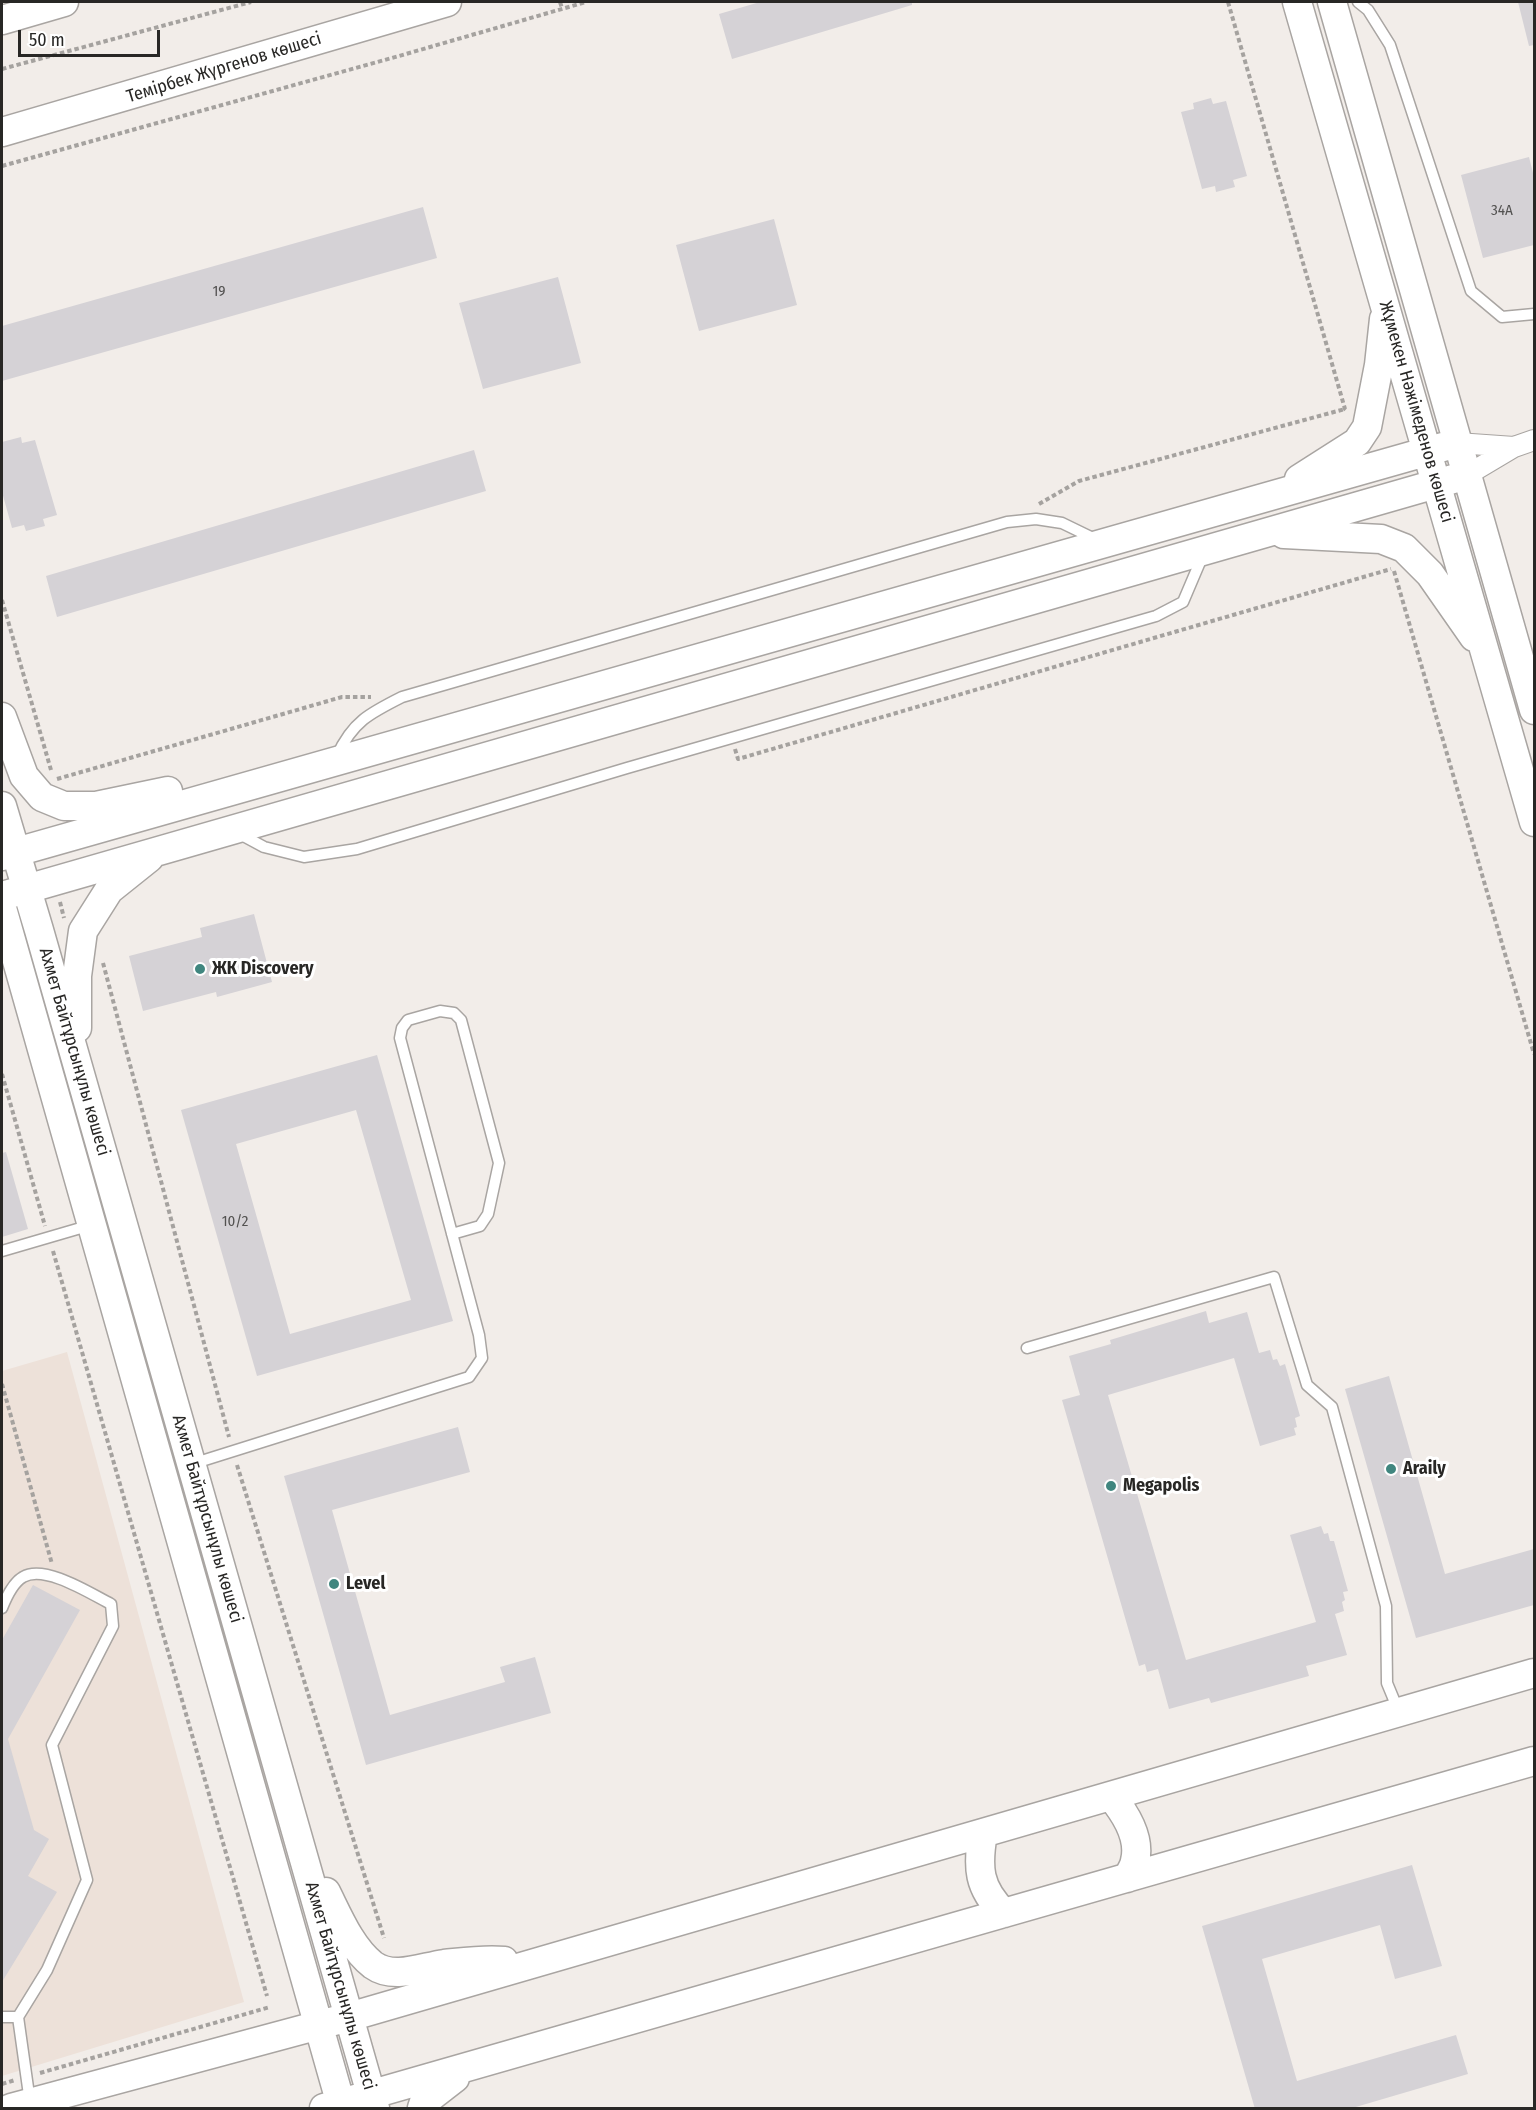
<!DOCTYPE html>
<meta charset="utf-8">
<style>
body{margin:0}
#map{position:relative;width:1536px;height:2110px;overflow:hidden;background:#f2ede9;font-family:"Fira Sans Condensed",sans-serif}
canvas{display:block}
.frame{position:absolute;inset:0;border:3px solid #282725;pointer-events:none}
.scale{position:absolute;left:18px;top:30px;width:142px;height:27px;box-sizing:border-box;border:3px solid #282725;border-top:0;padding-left:8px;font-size:18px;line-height:21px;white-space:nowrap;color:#282725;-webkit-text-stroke:4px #fff;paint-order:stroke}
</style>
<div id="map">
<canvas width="1536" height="2110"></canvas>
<div class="frame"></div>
<div class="scale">50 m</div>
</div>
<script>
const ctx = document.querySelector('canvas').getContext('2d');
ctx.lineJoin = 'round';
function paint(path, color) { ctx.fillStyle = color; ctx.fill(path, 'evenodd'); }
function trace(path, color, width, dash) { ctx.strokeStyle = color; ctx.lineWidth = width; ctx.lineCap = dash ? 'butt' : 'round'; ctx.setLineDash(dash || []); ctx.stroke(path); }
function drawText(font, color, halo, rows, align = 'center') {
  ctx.font = font + ' "Fira Sans Condensed",sans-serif'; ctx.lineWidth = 6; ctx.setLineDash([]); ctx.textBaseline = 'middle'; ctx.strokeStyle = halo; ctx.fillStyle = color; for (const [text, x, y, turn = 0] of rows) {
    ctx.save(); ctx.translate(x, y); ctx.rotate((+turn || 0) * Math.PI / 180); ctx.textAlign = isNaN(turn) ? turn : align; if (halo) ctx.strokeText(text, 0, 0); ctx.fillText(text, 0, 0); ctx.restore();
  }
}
paint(new Path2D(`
 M67,1352L244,2002L2,2076V1371Z`), '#ede1d9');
paint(new Path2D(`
 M760,2H912V5L732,59L719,14Z
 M1518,2H1534V45L1529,46Z
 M1211,98L1213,104L1226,101L1247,176L1233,180L1235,187L1216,192L1215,186L1202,189L1181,112L1194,109L1193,103Z
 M1529,157L1534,177V245L1483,258L1461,175Z
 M423,207L437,258L2,381V326Z
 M774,219L797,305L699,331L676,245Z
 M558,277L581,363L483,389L459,303Z
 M21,437L22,443L35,440L57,515L43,519L45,526L26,531L24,525L12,528L2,492V442Z
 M474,450L486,491L57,617L46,576Z
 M254,914L272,982L217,997L216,992L143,1011L129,956L202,937L200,928Z
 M377,1055L453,1321L257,1376L181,1110ZM356,1110L411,1300L290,1334L236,1144Z
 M6,1152L28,1229L2,1237V1153Z
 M1206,1311L1209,1323L1247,1312L1259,1353L1270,1350L1273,1360L1277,1359L1280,1366L1285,1364L1300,1416L1295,1418L1297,1427L1294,1428L1296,1435L1260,1446L1234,1358L1108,1395L1186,1660L1316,1622L1290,1535L1321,1526L1324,1534L1328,1533L1330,1541H1334L1348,1591L1343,1592L1345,1600L1342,1602L1344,1611L1335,1614L1347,1655L1306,1666L1309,1676L1211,1703L1209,1698L1169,1709L1158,1669L1147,1672L1145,1664L1139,1666L1062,1400L1080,1395L1069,1356L1111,1344L1110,1340Z
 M1389,1376L1445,1574L1534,1549V1605L1416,1638L1345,1389Z
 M458,1427L470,1472L332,1510L390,1715L505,1682L500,1667L535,1657L551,1713L366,1765L284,1476Z
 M33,1585L80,1610L8,1739L34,1830L49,1839L28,1876L57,1892L2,1982V1640Z
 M1412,1865L1442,1966L1395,1979L1380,1925L1262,1959L1297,2081L1456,2035L1468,2074L1349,2109H1255L1202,1926Z`), '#d5d2d6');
const lane = new Path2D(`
 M1358,2L1368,10L1390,45L1471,291L1502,317L1534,314
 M337,756C352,722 370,713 402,697L1007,522L1036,519L1062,523L1097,540
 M238,833L264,847L304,857L357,849L627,768L1156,616L1183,602L1203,555
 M2,1251L91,1225
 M1027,1348L1274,1277L1307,1385L1332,1407L1386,1606L1387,1683L1399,1712
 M192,1464L469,1377L482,1358L479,1335L400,1038L402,1028L408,1020L440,1011L454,1013L461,1020L499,1163L488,1214L480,1226L452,1234
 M2,1608C6,1598 14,1582 23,1577C45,1564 91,1594 111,1604L113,1626L52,1745L87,1880L47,1970L18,2017L30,2102
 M2,2017H18`);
const street = new Path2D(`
 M1457,443L1514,447
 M1467,475L1514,447L1534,440`);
const secondary = new Path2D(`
 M1297,2L1534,822
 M1332,2L1534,710
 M2,20L64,2
 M2,132L447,2
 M1299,479L1357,442L1367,427L1379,365L1384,319
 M1284,534L1381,539L1404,548L1430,574L1474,637
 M2,717L24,776L42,797L64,806H96L168,791
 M2,806L39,930L375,2108
 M2,856L1457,443
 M2,896L1467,475
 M2,908L342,2108
 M77,1028V976L83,931L109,890L149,858
 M1111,1796C1125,1813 1141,1837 1135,1861C1134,1867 1130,1873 1127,1878
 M983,1833C977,1867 978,1888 1004,1913
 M326,1892C338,1916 351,1948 373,1965C394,1980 422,1967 444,1964C464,1962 484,1959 504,1961
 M11,2108L349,2017L1534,1673
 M324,2108L1534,1761
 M422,2108L424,2102L455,2078`);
trace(lane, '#a9a5a2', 13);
trace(street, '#a9a5a2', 22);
trace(secondary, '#a9a5a2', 31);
trace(new Path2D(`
 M560,2L562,8
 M1228,2L1345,409L1347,411
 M2,69L251,2
 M2,166L399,56L586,2
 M1039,504L1079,481L1345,409
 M1394,571L1534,1054
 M2,600L51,770
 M735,749L738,759L1391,569
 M57,779L342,697H371
 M60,902L64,918
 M103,963L229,1437
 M2,1074L45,1226
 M53,1251L267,1996
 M2,1384L52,1564
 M237,1465L384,1938
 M40,2073L270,2007
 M2,2084L15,2080`), '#a5a29f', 4, [4.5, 3]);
trace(lane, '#fff', 10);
trace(street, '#fff', 20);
trace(secondary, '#fff', 28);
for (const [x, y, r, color] of [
 [200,969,6,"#40867f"],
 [1391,1469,6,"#40867f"],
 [1111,1486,6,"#40867f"],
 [334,1584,6,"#40867f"]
]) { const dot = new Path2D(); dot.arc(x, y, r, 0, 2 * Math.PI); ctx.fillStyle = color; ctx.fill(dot); trace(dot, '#fff', 2); }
drawText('15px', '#535251', null, [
 ["34А",1502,211],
 ["19",219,292],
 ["10/2",235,1222]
]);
drawText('18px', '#282725', '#fff', [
 ["Темірбек Жүргенов көшесі",224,68,-17],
 ["Жұмекен Нәжімеденов көшесі",1416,412,74],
 ["Ахмет Байтұрсынұлы көшесі",74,1052,74],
 ["Ахмет Байтұрсынұлы көшесі",207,1519,74],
 ["Ахмет Байтұрсынұлы көшесі",340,1986,74]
]);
drawText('bold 18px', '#282725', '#fff', [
 ["ЖК Discovery",212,969],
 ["Araily",1403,1469],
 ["Megapolis",1123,1486],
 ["Level",346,1584]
], 'left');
</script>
